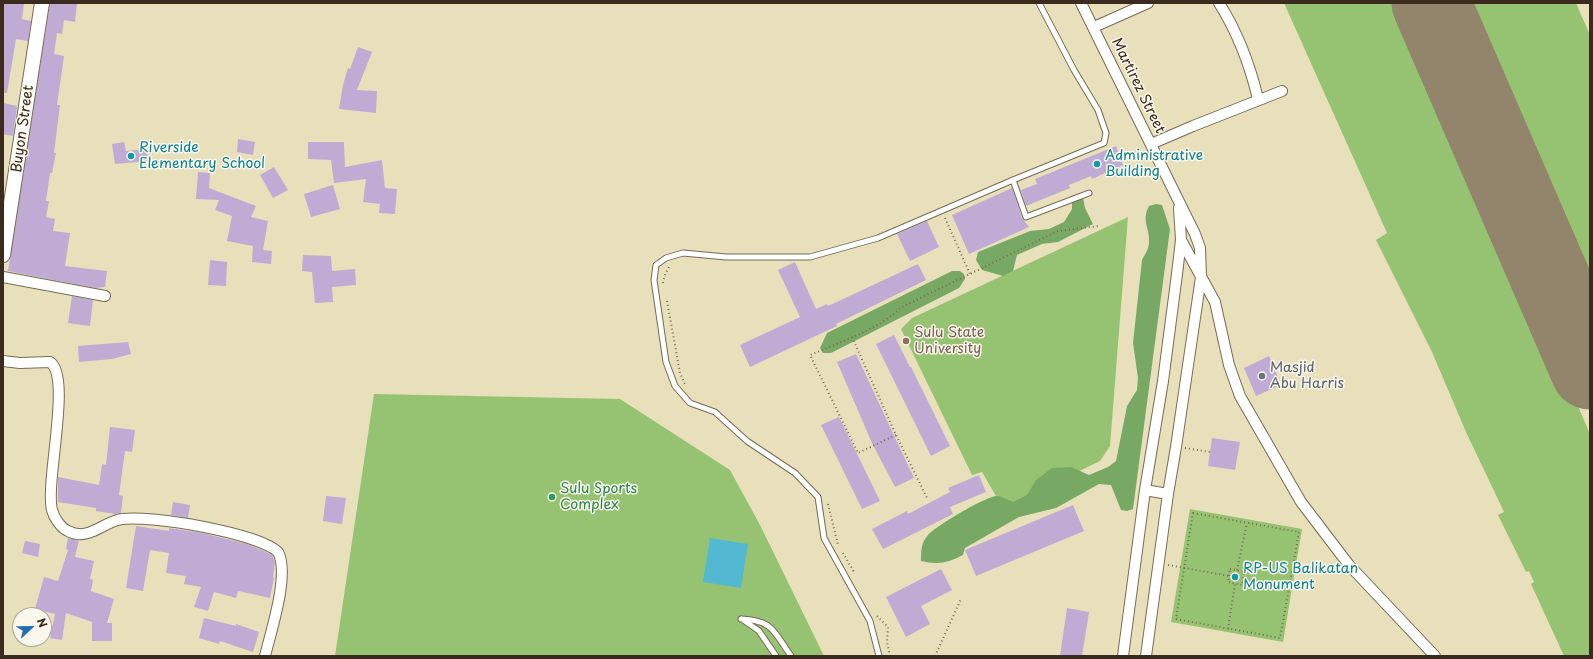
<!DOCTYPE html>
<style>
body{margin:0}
#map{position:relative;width:1593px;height:659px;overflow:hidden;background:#e8e0bb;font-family:"Playpen Sans",sans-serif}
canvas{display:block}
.frame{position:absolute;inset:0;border:4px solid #3b2a1e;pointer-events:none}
.north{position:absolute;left:12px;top:607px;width:40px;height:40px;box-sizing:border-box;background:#fbf7ec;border:1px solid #aea59a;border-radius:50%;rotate:68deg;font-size:11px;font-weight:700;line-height:16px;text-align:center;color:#3b2a1e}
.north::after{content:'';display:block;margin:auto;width:14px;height:18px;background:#1f6fb2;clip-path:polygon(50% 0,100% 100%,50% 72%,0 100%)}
</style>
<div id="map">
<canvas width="1593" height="659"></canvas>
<div class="frame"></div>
<div class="north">N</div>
</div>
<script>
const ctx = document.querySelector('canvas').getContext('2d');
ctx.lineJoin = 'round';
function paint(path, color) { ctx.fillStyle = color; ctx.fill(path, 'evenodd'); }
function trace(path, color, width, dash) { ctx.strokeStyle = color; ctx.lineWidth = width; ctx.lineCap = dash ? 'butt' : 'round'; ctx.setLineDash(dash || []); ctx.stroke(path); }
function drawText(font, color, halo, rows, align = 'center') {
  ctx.font = font + ' "Playpen Sans",sans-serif'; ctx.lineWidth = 3; ctx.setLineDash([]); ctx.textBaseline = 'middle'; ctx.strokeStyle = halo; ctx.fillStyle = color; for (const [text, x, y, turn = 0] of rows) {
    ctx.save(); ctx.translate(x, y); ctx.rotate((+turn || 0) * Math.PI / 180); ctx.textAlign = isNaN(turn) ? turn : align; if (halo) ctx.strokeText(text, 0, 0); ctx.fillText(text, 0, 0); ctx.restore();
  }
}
paint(new Path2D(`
 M1284,3H1404L1590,434V656H1564L1531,584L1534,582L1529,571L1526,572L1498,515L1504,512L1466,432L1432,352L1376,240L1387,233Z
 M1462,3H1576L1590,35V299Z
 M1128,217L1110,446L1100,461L1003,508L982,472L972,475L901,329L912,318Z
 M374,394L620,399L730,470L760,525L824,656H335Z
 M1190,509L1302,529L1283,642L1171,622Z`), '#96c372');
paint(new Path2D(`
 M1082,193L1085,208L1093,224L1058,242L1042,244L1017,255L1013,271L1003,276L982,270L976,260L978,252L1030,231L1049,229L1064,222L1072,209V198Z
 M1156,204L1162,205L1170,229L1133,509L1127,511L1121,510L1111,485L1099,484L1056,508L1019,517L965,548L963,555C948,563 938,565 921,561C921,551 921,543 928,535C934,527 989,494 998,496C1003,497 1008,500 1013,502L1027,495L1036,480L1052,468L1071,467L1089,475L1108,467L1116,461L1127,406L1137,390L1138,378L1133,343L1142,260C1145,254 1149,249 1149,242C1150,228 1141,221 1149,206Z
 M952,271H960L964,274L965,279L959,288L831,353H823L820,348L827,333Z`), '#78a964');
paint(new Path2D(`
 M710,538L748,544L741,588L703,582Z`), '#53b8d1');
trace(new Path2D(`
 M1431,3L1590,370`), '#92856c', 79);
paint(new Path2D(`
 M3,3H24L22,19L31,21L28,41L16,39L7,93H3Z
 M50,3H77L75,22L64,20L62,34L57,33L54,54L64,56L57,105H60L54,153H56L52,173H50L46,201H49L46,217L55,219L53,231L70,233L65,266L107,271L105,287L95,288L8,271Z
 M358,47L372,52L357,90L377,91L376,113L339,109L343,85L348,68L350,69Z
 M3,103L17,106L13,136L3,134Z
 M238,139L255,142L253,155L237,152Z
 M124,142L126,151L147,149L148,161L115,164L112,144Z
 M308,142H344L345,167L382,160L385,188L397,189L395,214L379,213L380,204L363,202L366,179L334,183L331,160L308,159Z
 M1116,146L1123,165L1092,179L1091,176L1069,185L1070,188L1026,206L1021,190L1037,184L1035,179Z
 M274,167L288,190L273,198L260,175Z
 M198,172L210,173L209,188L256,206L251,217L268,221L263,250L272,251L271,264L252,262L253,246L227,241L232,216L215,210L219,200L196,199Z
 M333,185L340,209L311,217L304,194Z
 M1012,188L1022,218L1029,227L969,254L952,215Z
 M927,221L939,247L910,261L897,234Z
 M303,255L331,256L332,271L355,269L356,285L332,287L333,302L315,303L312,272L302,271Z
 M210,260L227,262L226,286L208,285Z
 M795,262L816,309L827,304L828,306L918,264L926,280L836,324L837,326L750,367L740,345L800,317L778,270Z
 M72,296L93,300L90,326L68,323Z
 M894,335L910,367H911L950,446L931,456L876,344Z
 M128,342L131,354L112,359L79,362L78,346Z
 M856,354L914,478L895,487L872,443L837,362Z
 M1269,356L1281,385L1256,396L1244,368Z
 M839,417L880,501L862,509L821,425Z
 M110,427L135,430L132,452L125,451L119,495L123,496L121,513L115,514L96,511V508L58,502V477L99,485L102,464L106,465Z
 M1212,438L1240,442L1235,470L1208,466Z
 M979,475L986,492L950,507L953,514L883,549L872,529L907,511L908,514L950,492L948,488Z
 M326,496L346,498L342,524L323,521Z
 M173,502L190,505L188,518L171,515Z
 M1073,505L1084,531L976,576L965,550Z
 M136,526L169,531V528L202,533L247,544L264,551L273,556L275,563L273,577L274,578L270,598L238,591L236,598L214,592L208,611L194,607L201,587L184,584L186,576L166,573L169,553L150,550L143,591L126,588Z
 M68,538L79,540L75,557L94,561L90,579L93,580L91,591L114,599L107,623H112V641H92V622L66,613L62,640L50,638L55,614L35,609L44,577L58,581L68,550L66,549Z
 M25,541L40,544L38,557L22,553Z
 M941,569L952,590L921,606L930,624L906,637L886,597Z
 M1067,608L1089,612L1082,656H1060Z
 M204,618L236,626V624L259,632L253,652L220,641L219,644L199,638Z`), '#c0abd5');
const service = new Path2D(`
 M1039,3L1074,70L1098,110L1106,133L1104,143L1013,180L1026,217L1089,193
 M741,619C773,620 774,632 791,656
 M742,619L759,631L776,656
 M879,656L870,621L824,538L818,497L795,473L747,441L715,412L690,403L675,386L666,362L654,280L656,265L666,258L683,253L726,257H810L878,238L1013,180`);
const minor = new Path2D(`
 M1081,3L1195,234L1200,248L1201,277L1176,447L1168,494L1146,656
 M1219,3C1238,33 1250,65 1258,99
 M1094,27L1148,3
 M1151,144L1193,126L1282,91
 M1181,240L1215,302L1229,365L1240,396L1301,502L1349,565L1435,656
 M3,277L105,296
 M3,361L20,363L50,362C72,377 45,481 52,510C54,518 61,528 68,531C89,542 104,521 122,519C151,515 258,533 278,552C290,574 271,631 265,656
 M1145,490L1168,494
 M1123,656L1145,490L1163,381L1177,274L1181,240L1179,208`);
const secondary = new Path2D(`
 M3,255L42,3`);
trace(service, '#786a55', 7);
trace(minor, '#786a55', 12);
trace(secondary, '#786a55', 16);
trace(new Path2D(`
 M945,218L970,274
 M663,283L665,275L669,267
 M667,301L680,373L685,384
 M852,337L896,435L928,500
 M896,435L858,453L810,355C841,342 877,330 902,307L1058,231L1099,226
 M1185,448L1210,452
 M828,504L838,545
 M1193,513L1299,532L1280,638L1176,619Z
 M843,553L854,572
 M1168,565L1229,576
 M1230,569L1244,572L1242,585L1228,582Z
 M1237,570L1247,523
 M1243,578L1289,587
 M877,616L888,627L887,642L890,656
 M1228,629L1235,584
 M935,656L961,599`), '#786a55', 2, [1, 3]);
trace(service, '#fff', 5);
trace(minor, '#fff', 10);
trace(secondary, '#fff', 14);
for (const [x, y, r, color] of [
 [131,156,4,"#0f9aa8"],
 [1097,164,4,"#0f9aa8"],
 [906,341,4,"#8d6e63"],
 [1262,376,4,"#6b7280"],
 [552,497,4,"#2e9e5b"],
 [1235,577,4,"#0f9aa8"]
]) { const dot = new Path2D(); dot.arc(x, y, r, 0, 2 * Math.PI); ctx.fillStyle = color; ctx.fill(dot); trace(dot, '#fbf7ec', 1.5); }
drawText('14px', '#3b2a1e', '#fbf7ec', [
 ["Martirez Street",1138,86,64],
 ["Buyon Street",23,129,-82]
]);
drawText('14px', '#0d838f', '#fbf7ec', [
 ["Riverside",139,148],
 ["Elementary School",139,164],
 ["Administrative",1105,156],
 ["Building",1105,172],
 ["RP-US Balikatan",1243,569],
 ["Monument",1243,585]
], 'left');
drawText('14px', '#785e54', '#fbf7ec', [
 ["Sulu State",914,333],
 ["University",914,349]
], 'left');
drawText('14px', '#5b616d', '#fbf7ec', [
 ["Masjid",1270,368],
 ["Abu Harris",1270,384]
], 'left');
drawText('14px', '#27864d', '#fbf7ec', [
 ["Sulu Sports",560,489],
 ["Complex",560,505]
], 'left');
</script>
